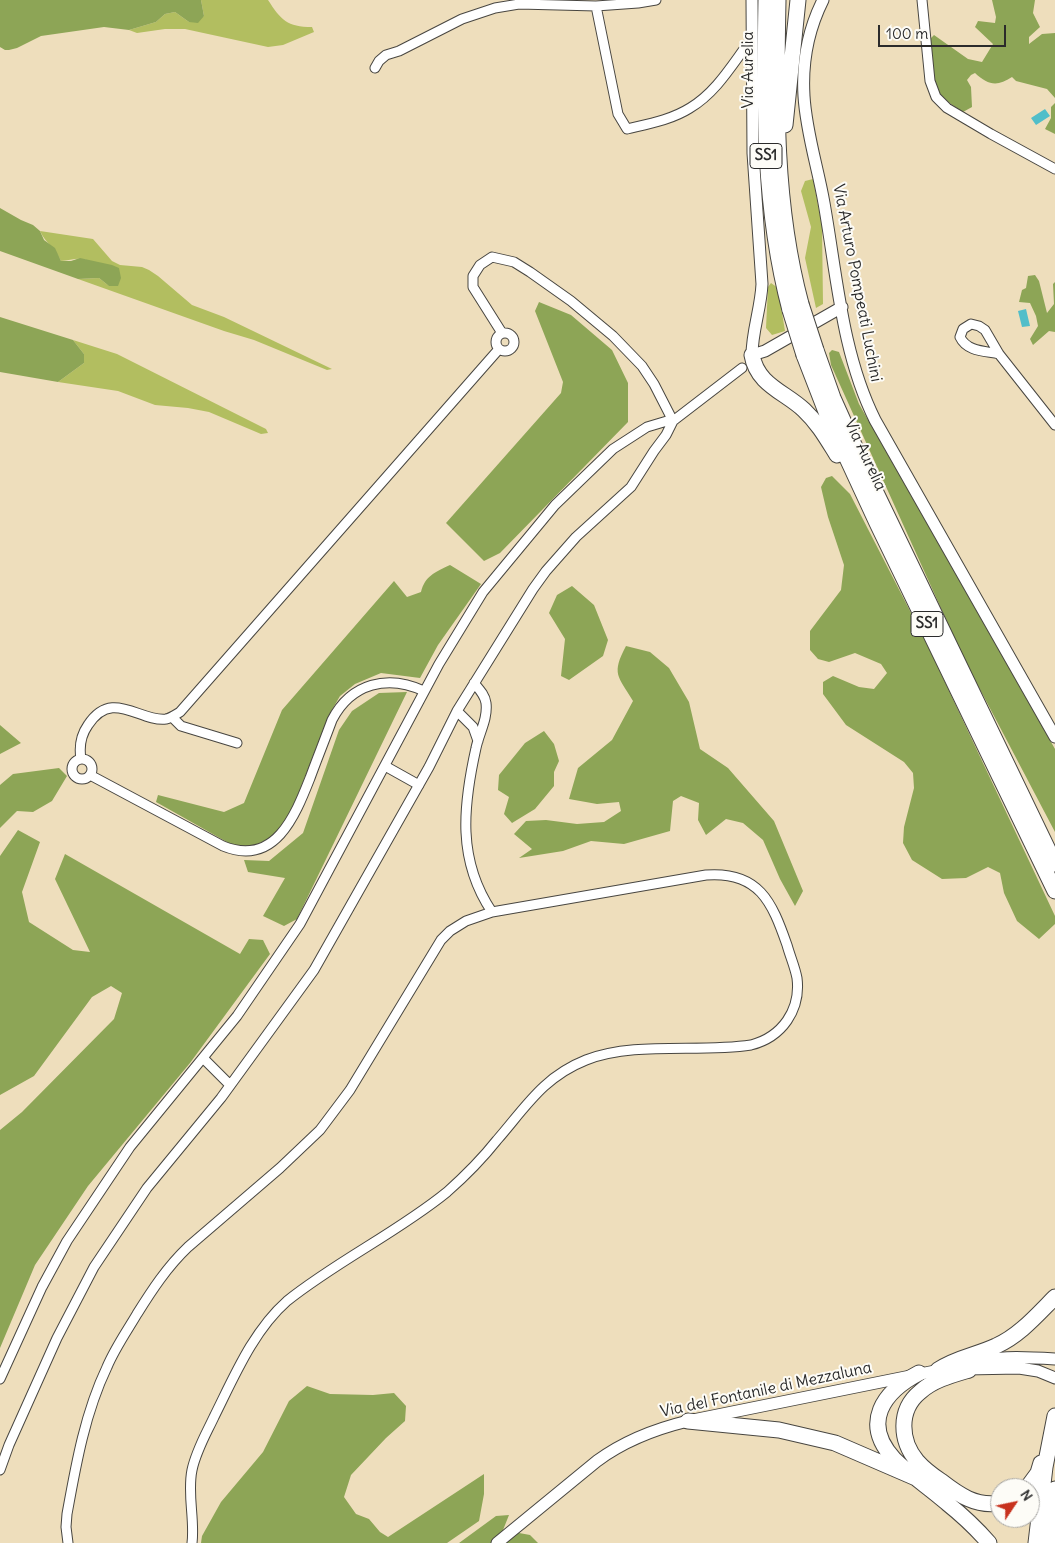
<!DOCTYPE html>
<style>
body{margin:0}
#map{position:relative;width:1055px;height:1543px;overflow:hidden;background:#eedebc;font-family:Delius,sans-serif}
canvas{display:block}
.north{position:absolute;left:990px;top:1478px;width:50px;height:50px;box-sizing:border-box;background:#fdfcf7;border:1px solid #a9a8a5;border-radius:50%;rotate:56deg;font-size:14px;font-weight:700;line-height:20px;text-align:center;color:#2b2b2b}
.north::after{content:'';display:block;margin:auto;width:18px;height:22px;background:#c8321e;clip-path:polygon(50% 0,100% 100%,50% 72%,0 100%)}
.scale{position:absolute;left:878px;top:25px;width:128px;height:22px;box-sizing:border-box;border:2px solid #2b2b2b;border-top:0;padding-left:6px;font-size:15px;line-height:18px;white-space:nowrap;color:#2b2b2b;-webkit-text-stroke:4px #fdfcf7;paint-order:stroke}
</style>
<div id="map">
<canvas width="1055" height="1543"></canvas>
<div class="north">N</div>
<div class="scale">100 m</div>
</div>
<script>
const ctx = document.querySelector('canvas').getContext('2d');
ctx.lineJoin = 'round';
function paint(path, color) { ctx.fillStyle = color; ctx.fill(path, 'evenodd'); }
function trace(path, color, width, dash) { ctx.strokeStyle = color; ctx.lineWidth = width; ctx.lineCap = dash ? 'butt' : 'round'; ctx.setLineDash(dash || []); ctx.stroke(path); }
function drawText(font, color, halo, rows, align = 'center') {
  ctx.font = font + ' Delius,sans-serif'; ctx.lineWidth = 4; ctx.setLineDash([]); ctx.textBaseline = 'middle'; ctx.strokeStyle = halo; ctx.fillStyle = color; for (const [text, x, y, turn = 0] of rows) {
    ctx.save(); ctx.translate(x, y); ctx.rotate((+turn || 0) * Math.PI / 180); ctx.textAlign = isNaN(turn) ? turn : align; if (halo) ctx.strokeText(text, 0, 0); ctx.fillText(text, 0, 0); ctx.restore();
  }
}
paint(new Path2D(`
 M201,0H268C281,20 287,27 312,27L314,32L283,45L268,47L185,29H165L137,33L129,30L156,22L165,14L175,12L189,22L204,16Z
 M813,179L822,226L823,304L816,308L805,258L811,227L801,191L805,181Z
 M40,231L93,239L112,261L120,265L142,267L149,270L158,276L192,305L224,317L332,369L327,370L254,340L224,331L78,279L99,278L109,286C102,277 94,259 81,259C76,258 68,261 61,261C55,247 46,244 40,231Z
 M771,283L778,288L785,331L772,335L766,328L768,287Z
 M73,340L117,354L266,429L268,433L261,434L209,412L188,408L155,405L118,391L58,382L84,363V354Z`), '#b2be60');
paint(new Path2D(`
 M0,0H201L204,16L198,23L189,22L175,12L165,14L156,22L129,30L104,27L41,36L17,48L9,50H5L0,47Z
 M992,0H1035L1033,13L1040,27L1029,37V44L1042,34L1055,33V98L1047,89L1016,81L1012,77C997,87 988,85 975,73L971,75L967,80L971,87L972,107L963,112C954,106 942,99 936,88C930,77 931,53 929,40L934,35L968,59L982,62L993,44L975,27L978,21L995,23L996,17Z
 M1055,103V134L1045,129L1051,118V107Z
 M0,208L21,220L33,225L40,231L44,240L55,248L61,261H71L80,258L112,265L119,268L121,278L118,286H109L99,278L78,279L0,251Z
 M1035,275L1039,281L1047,313L1054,304L1053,284L1055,282V332L1049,331L1033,345L1030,339L1038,326L1036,316L1030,303L1019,302L1022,290L1026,288L1028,276Z
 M539,302L571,315L612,350L628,383V422L500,553L484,561L446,523L561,393L563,382L535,311Z
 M0,317L73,340L84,354V363L58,382L0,372Z
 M832,350L839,352L859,404L1055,749V832L963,657L831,365L829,353Z
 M832,476L850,494L927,644L1055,916V924L1039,939L1017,921L1004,893L1000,873L988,867L966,878L942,879L912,860L903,843L904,827L914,788L913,773L904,762L846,725L823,694V682L833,676L859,687L874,689L887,673L881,664L855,653L829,662L818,659L810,650V631L841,590L844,565L828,517L821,487L826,478Z
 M450,565L481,584L438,645L420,678L381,673L355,684L340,696L329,715L290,815L280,830L270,838L253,846H234L156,802L158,795L224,812L244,803L282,710L394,581L407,597L421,592C425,576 435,572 450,565Z
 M572,586L594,605L608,640L603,656L569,680L561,676L565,639L549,613L557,595Z
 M626,646L650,652L669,668L689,702L700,749L728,768L774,821L803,891L795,906L780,879L763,840L743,823L726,819L706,835L698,820L699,803L681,796L673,801L670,831L624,844L591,841L563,851L519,858L532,849L514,834L526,821L546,820L577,824L604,822L621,811L619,802L597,804L569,799L578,768L612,740L633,701C618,676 611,674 626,646Z
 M407,692L297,919L284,926L263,916L285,878L248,872L244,860L269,861L303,833L339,730L352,711L379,693Z
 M0,725L21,743L0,754Z
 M544,731L554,744L559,761L554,772V786L535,809L512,823L504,814L509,797L498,790L499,775L525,743Z
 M59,768L67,776L52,801L33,812L17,811L0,828V785L13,774Z
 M18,830L40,842L22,892L29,922L73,950L90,952L55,879L65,854L240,954L249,939L263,940L270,954L190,1063L88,1186L35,1265L0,1348V1130L22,1112L114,1019L122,993L111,986L92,997L34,1076L0,1095V856Z
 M307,1386L330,1394L373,1395L394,1393L406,1406L405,1421L386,1438L351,1475L344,1497L356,1514L369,1519L380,1532L388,1537L484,1474V1494L479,1521L447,1543H201L202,1536L221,1502L263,1452L289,1401Z
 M509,1515L503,1530L530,1535L538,1543H459L496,1516Z`), '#8da556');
paint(new Path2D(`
 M1045,109L1050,116L1036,125L1031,118Z
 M1026,309L1030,326L1022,327L1018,311Z`), '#51bec9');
const minor = new Path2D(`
 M922,0L930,81L936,97L947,108L991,134L1055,169
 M596,6L618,114L627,129C648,124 671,120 690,108C715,93 730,68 747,45L752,44
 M375,68L379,61L386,55L399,51L462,19L495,8L519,4L596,6L638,3L656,0
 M496 342a9 9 0 1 1 18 0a9 9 0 1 1-18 0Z
 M999,354C986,351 967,352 960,337L963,329L971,324L979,326L985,330L999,354L1055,425
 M474,683C479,689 485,695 486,703C488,719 479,733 476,748C463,806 457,860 492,912
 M457,711L473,727L478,741
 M172,717L181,726L237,743
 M72 769a10 10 0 1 1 20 0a10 10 0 1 1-20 0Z
 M81,759C79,747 81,735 88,725C112,688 139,722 166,719C171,718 175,715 180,712L499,349
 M385,766L419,785
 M90,775L223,846C275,867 295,816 310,778C317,759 325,739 332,720C351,683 388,674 424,691
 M203,1058L230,1085
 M0,1379L42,1287L67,1241L130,1147L237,1016L300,924L439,664L483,592L555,505L613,449L647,427L667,421H673L742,368
 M0,1470L9,1445L57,1338L94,1267L147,1188L221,1098L314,970L429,767L457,711L533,589L546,571L576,537L631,487L654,451L666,435L673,421L654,384L642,366L613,336L571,301L530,272L514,262L492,257L480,265L473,276V287L502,333
 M68,1543L66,1527L67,1514C76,1464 85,1413 107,1367C115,1348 127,1331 137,1314C152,1290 167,1267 188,1247L280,1168L320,1130L350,1090L441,940L450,931L466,921L492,912L706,875C759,871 772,902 787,945C790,956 795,967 797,978C801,1010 782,1037 751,1045C699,1053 635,1041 586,1060C543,1077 525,1108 497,1140C482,1159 465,1176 447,1192C398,1232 337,1261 287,1301C253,1331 234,1377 214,1417C206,1434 196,1451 192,1470C187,1494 195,1519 192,1543`);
const tertiary = new Path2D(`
 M752,0L753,153L762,284C761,308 752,331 752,355L765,351L842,307
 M823,0C808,30 802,63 804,96C806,132 818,168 824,203C837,276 842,354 875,420L1055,737
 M960,1366C989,1355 1025,1357 1055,1359
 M966,1369L1019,1368L1038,1371L1055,1378
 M497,1543L597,1461C624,1441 655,1429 688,1421L945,1369`);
const trunk = new Path2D(`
 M766,0C764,104 763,208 790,310
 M778,0C776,102 774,204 801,304
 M785,125L798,0
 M816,350L833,398L868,476L1055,864
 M752,355C757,385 785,392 804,410C818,423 827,439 837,455
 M804,355L828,417L877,523L1055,891
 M938,1370C955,1358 977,1355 996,1346C1019,1336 1037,1315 1055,1297
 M969,1370C952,1375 933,1380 920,1392C898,1410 900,1441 917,1461C924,1469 932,1475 941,1481C959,1495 976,1507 1000,1503
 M919,1373C883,1392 861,1423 894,1459C910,1475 930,1488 947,1503C962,1515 976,1528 989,1543
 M688,1421L779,1430L835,1443L916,1478
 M1027,1488L1038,1473L1041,1463
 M1036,1543L1045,1467L1055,1416
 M1050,1543L1055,1489`);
trace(minor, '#484641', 11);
trace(tertiary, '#484641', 13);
trace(trunk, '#484641', 17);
trace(minor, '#fff', 9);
trace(tertiary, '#fff', 11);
trace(trunk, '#fff', 15);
const trunkBridge = new Path2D(`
 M801,304L816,350
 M790,310L804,355`);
trace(trunkBridge, '#484641', 17, []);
trace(trunkBridge, '#fff', 15);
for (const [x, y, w] of [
 [766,156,32],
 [927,624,32]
]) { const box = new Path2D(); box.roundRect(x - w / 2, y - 12.5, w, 25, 4); ctx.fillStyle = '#fdfcf7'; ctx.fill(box); trace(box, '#2b2b2b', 1); }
drawText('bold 15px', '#2b2b2b', null, [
 ["SS1",766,156],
 ["SS1",927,624]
]);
drawText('16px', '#2b2b2b', '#fdfcf7', [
 ["Via Aurelia",748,70,-90],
 ["Via Arturo Pompeati Luchini",857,283,79],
 ["Via Aurelia",865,455,65],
 ["Via del Fontanile di Mezzaluna",766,1390,-12]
]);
</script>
